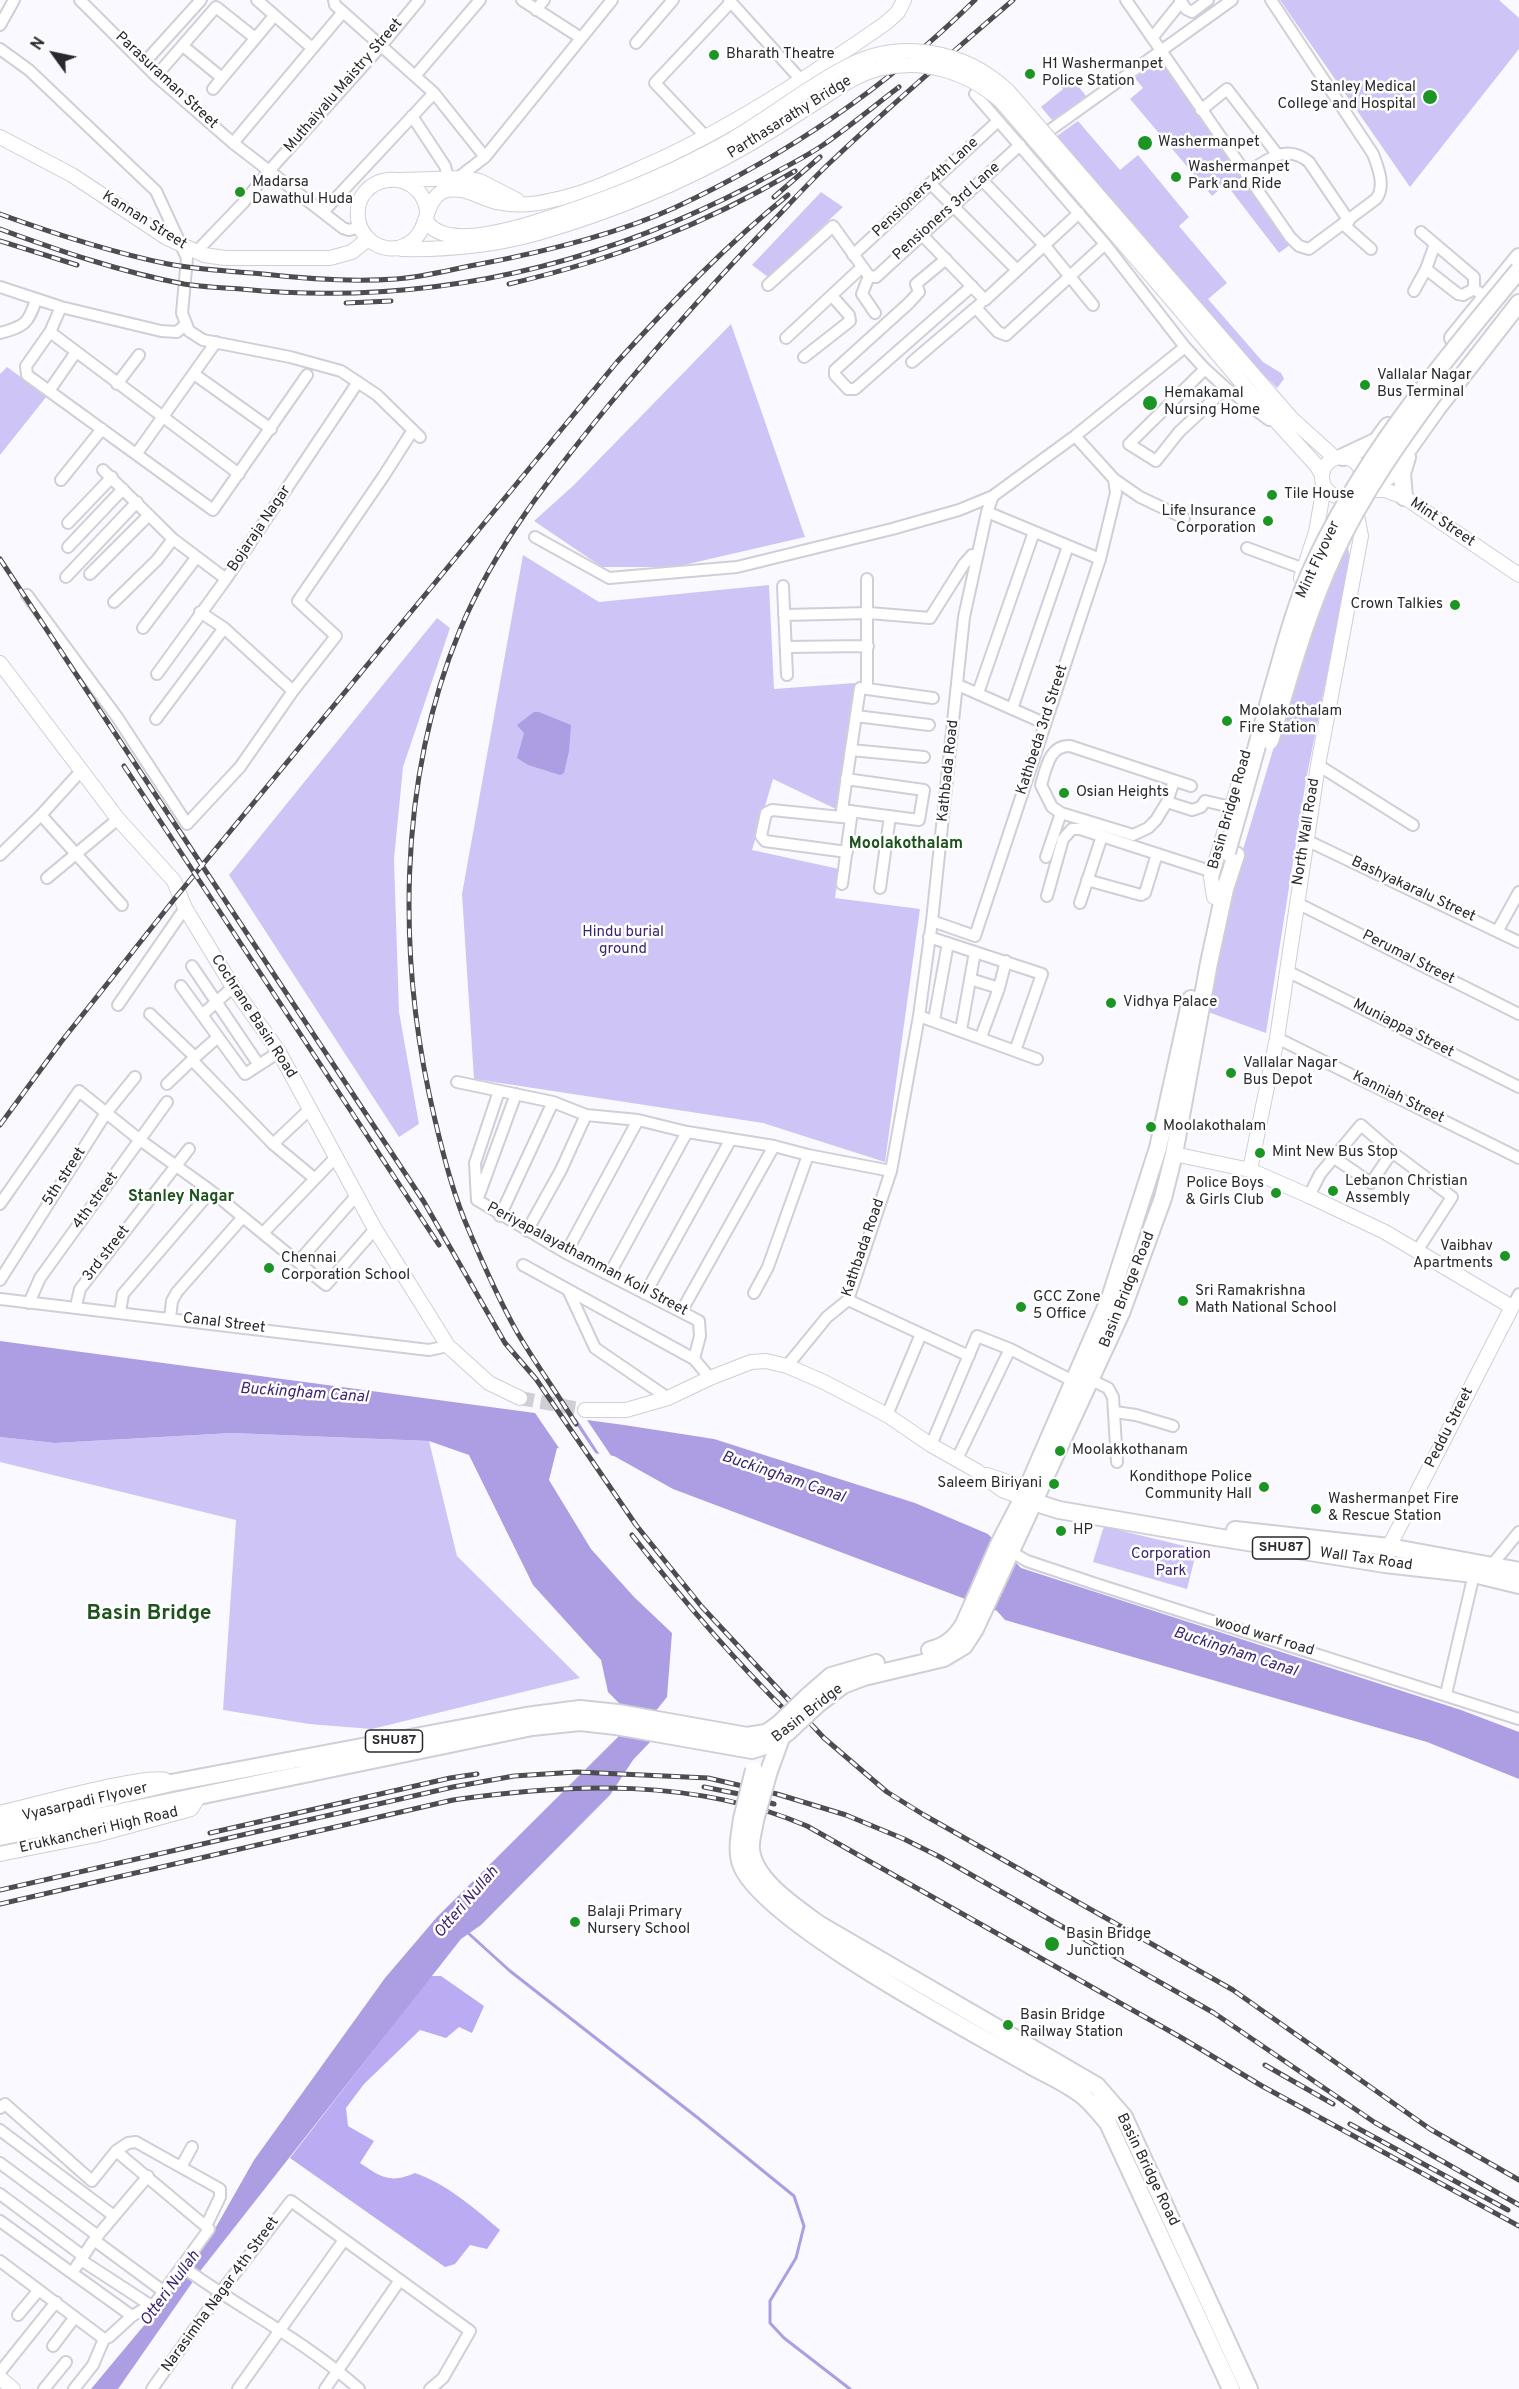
<!DOCTYPE html>
<style>
body{margin:0}
#map{position:relative;width:1519px;height:2389px;overflow:hidden;background:#faf9ff;font-family:Overpass,sans-serif}
canvas{display:block}
.north{position:absolute;left:24px;top:24px;width:60px;height:60px;-webkit-text-stroke:4px #fff;paint-order:stroke;rotate:303deg;font-size:16px;font-weight:700;line-height:24px;text-align:center;color:#2a292d}
.north::after{content:'';display:block;margin:auto;width:21px;height:27px;background:#2a292d;clip-path:polygon(50% 0,100% 100%,50% 72%,0 100%)}
</style>
<div id="map">
<canvas width="1519" height="2389"></canvas>
<div class="north">N</div>
</div>
<script>
const ctx = document.querySelector('canvas').getContext('2d');
ctx.lineJoin = 'round';
function paint(path, color) { ctx.fillStyle = color; ctx.fill(path, 'evenodd'); }
function trace(path, color, width, dash) { ctx.strokeStyle = color; ctx.lineWidth = width; ctx.lineCap = dash ? 'butt' : 'round'; ctx.setLineDash(dash || []); ctx.stroke(path); }
function drawText(font, color, halo, rows, align = 'center') {
  ctx.font = font + ' Overpass,sans-serif'; ctx.lineWidth = 5; ctx.setLineDash([]); ctx.textBaseline = 'middle'; ctx.strokeStyle = halo; ctx.fillStyle = color; for (const [text, x, y, turn = 0] of rows) {
    ctx.save(); ctx.translate(x, y); ctx.rotate((+turn || 0) * Math.PI / 180); ctx.textAlign = isNaN(turn) ? turn : align; if (halo) ctx.strokeText(text, 0, 0); ctx.fillText(text, 0, 0); ctx.restore();
  }
}
paint(new Path2D(`
 M1280,0H1499L1519,18V49L1410,187Z
 M1160,59L1291,244L1279,253L1226,184L1212,196L1130,99L1143,88L1135,78Z
 M1071,78L1087,97L1052,120L1041,107L1063,89L1061,87Z
 M1078,121L1120,170L1138,155L1189,217L1179,226L1227,283L1208,299L1263,362L1281,373L1284,379L1277,388L1274,385L1247,359L1057,136Z
 M821,192L843,207L768,277L752,265Z
 M731,324L805,537L675,567H602L534,521L574,485Z
 M7,367L47,396L0,455V374Z
 M1347,540L1350,560L1306,780L1266,1033L1208,1012L1221,942L1241,856L1308,634Z
 M523,555L599,602L769,585L774,689L855,683L838,810L773,779L752,850L839,869L835,898L920,909L885,1162L763,1123L474,1079L462,894Z
 M437,618L450,628L403,767L394,859L399,1012L419,1124L399,1137L229,875Z
 M232,1433L429,1441L457,1556L580,1678L372,1729L309,1724L223,1710L236,1520L0,1462V1437L55,1443Z
 M1106,1527L1197,1549L1187,1589L1093,1562L1103,1529Z`), '#cec5f6');
paint(new Path2D(`
 M431,1976H441L484,2006L472,2033L459,2027L446,2038L420,2030L364,2084L346,2108L348,2126L374,2141L360,2163C381,2177 390,2184 415,2173C447,2184 474,2208 500,2230L487,2249L470,2245L455,2264L445,2267L290,2158Z`), '#baabf2');
paint(new Path2D(`
 M534,712H539L571,725L569,751L564,773L560,775L528,765L517,758L524,733L517,725Z
 M0,1341L624,1425L714,1439L915,1503L988,1534L1021,1568L1461,1710L1519,1732V1779L1427,1742L1005,1620L997,1611L673,1489L614,1456L557,1448L549,1480L591,1549L634,1597L672,1633L667,1697L655,1712L652,1740L633,1760L610,1795L481,1925L461,1939L201,2270L118,2389H91L156,2311L212,2234L254,2160L385,1978L437,1917L618,1737L621,1705L608,1692L601,1660L533,1585L469,1455L429,1441L232,1433L55,1443L0,1437Z`), '#ad9ee4');
paint(new Path2D(`
 M533,1410L569,1414L598,1457L582,1455L580,1452L577,1454L561,1451Z
 M574,1415L585,1417L614,1460L602,1458Z`), '#faf9ff');
trace(new Path2D(`
 M467,1932L510,1971L698,2118L794,2196L804,2226L796,2258L770,2301V2323L784,2338L850,2389`), '#ad9ee4', 3);
trace(new Path2D(`
 M520,1398L585,1410`), '#d0cfd5', 14, [14, 7]);
const street = new Path2D(`
 M80,0L156,76L233,143L343,228L349,230L360,227
 M257,0L312,48
 M522,0L581,38
 M729,0L801,80
 M1126,0L1290,237L1299,246L1309,249L1376,199C1386,187 1378,167 1373,154L1271,0
 M1180,0L1186,9L1192,12L1208,0
 M536,10L544,0
 M343,12L434,93L485,157
 M0,25L14,0
 M1152,38L1181,2
 M636,43L673,0
 M183,46L222,78
 M0,49L29,70L156,191L187,258L182,313L189,331L203,340L290,357L341,371L377,395L420,437
 M144,63L201,0
 M156,76L216,7L255,38
 M415,76L480,0
 M213,89L274,16
 M975,94L1105,244L1185,347L1205,369L1226,388L1269,420
 M1201,110L1227,89L1277,154
 M412,116L445,166L448,177
 M706,137L655,83L731,2
 M1039,138L1232,0
 M233,143L343,12L335,5L334,0
 M1246,174C1266,160 1286,143 1309,162L1349,221
 M459,177L485,157L612,0
 M983,181L1045,246L1093,305
 M931,184L1017,270
 M323,212L434,93
 M1344,225L1371,249
 M1421,232L1474,277V289
 M923,236L985,300L1079,213
 M196,252L244,202L268,172L381,46L419,0
 M853,255L998,121
 M946,259L916,284L919,292L909,303L835,370V375L848,389H855L972,286
 M1426,269L1435,244
 M869,276L862,294L875,313
 M768,285L833,226L869,276L876,277L1020,145
 M0,287L61,307L161,331L177,332L185,325
 M1414,291L1426,269L1458,294L1463,295L1474,289L1486,297
 M61,307L50,332L26,366L27,375L213,510L307,375
 M976,308L998,332L1006,335L1105,244
 M50,332L239,474
 M0,333C25,326 28,324 36,300
 M786,338L862,267
 M804,357L850,321L849,315L832,296
 M912,362L980,304
 M1205,369L1129,444L1156,461L1179,432L1226,388
 M194,374L271,429
 M117,384L139,355
 M49,391L76,352
 M1075,436L1114,479L1140,497L1184,518
 M137,453L216,342
 M103,470L173,539L226,579
 M61,480L102,429
 M987,512L1100,559
 M68,523L112,477
 M535,537L609,578L737,567L892,529L959,510L993,496
 M68,547L123,489
 M1247,548L1304,569
 M90,574L149,515
 M66,577L137,502
 M867,579V689
 M783,586L787,675
 M27,595L117,717L187,824L240,767L293,691L336,636L298,601L383,477L413,430
 M114,602L157,560L173,539
 M200,612L224,628L293,691
 M784,615L869,613L930,618L964,564L972,555H977
 M143,628L196,558
 M786,647L868,646
 M157,674L226,579L358,382
 M958,685L1044,723
 M978,693L1034,532
 M1012,709L1068,546
 M856,716L929,725
 M156,719L224,628
 M851,750L924,757
 M1318,765L1413,825
 M846,779L924,790L919,820L842,810L860,688L933,698
 M1167,802L1174,781
 M1061,813L1052,807L1041,785C1046,769 1049,745 1070,746L1191,786
 M41,815L122,905
 M1306,840L1519,942
 M847,852L765,841L761,836L766,813L772,810L851,818
 M0,855L41,815L81,771
 M1046,857L1061,813L1133,835L1148,828L1156,820L1167,802L1192,810L1201,807L1205,801L1231,807
 M47,878L118,819
 M1087,880L1141,895L1145,893L1157,854
 M842,884L852,811
 M880,888L890,816
 M1047,896L1063,839L1072,829H1080L1213,872
 M1080,903L1102,836
 M1297,903L1519,1014
 M932,921L975,936L1100,559L1116,493L1114,479
 M1498,930L1519,892
 M929,937L1042,974L1015,1051
 M192,966L259,1065
 M1287,971L1519,1087
 M970,979L999,988
 M181,986L202,1015
 M233,987L202,1015L245,1074L279,1052
 M118,1005L185,908
 M150,1014L195,1057
 M919,1016L1037,1059
 M934,1020L948,943
 M961,1030L975,952
 M218,1037L192,1060L273,1144L314,1178
 M981,1037L999,988L1006,961
 M1277,1038L1519,1158
 M457,1082L553,1102L586,1115L638,1120L687,1132L774,1146L808,1155L891,1171
 M167,1084L192,1060
 M499,1091L475,1163L477,1200L566,1253L699,1321L700,1336L694,1359
 M273,1144L310,1109
 M1333,1157L1371,1183L1392,1152
 M479,1195L516,1094
 M1309,1196L1320,1174L1361,1125L1392,1152L1452,1197L1417,1251
 M0,1204L79,1091L140,1140L211,1191L326,1285L375,1229
 M500,1216L553,1102
 M527,1231L561,1170L586,1115
 M263,1233L335,1158
 M566,1253L638,1120
 M298,1262L356,1196
 M523,1265L694,1359L710,1378
 M609,1275L687,1132
 M0,1280L106,1113L135,1077
 M569,1292L595,1348L668,1398
 M754,1293L768,1267L808,1155
 M645,1294L731,1139
 M0,1299L429,1350L448,1346
 M848,1300L969,1356
 M29,1303L40,1278L167,1102
 M76,1306L80,1289L189,1149
 M1512,1307L1519,1294
 M120,1312L123,1294L211,1191
 M681,1312L774,1146
 M170,1318L172,1301L177,1292L243,1217
 M787,1366L827,1317L848,1300L891,1171L919,1016L932,921L964,617L987,512L993,496L1075,436L1185,347
 M1091,1380L1108,1388L1113,1397L1117,1462
 M1115,1412L1136,1415L1173,1426
 M887,1415L921,1334
 M931,1445L977,1336L1010,1349L1073,1381
 M957,1459L1010,1349
 M1010,1551L1027,1561L1096,1584L1519,1719
 M1491,1566L1519,1532
 M1446,1694L1474,1574
 M0,2108L5,2104L92,2181L116,2151L209,2229L156,2302L132,2316
 M0,2130L114,2216
 M116,2151L128,2143L136,2142L220,2189V2197L206,2226
 M0,2163L98,2236
 M181,2167L192,2147
 M0,2194L83,2256
 M0,2221L72,2273
 M94,2240L163,2291
 M81,2260L150,2305
 M0,2261L104,2339
 M183,2267C241,2309 305,2341 359,2389
 M18,2315L39,2290
 M53,2346L75,2317
 M0,2372L56,2302
 M44,2389L66,2362
 M74,2389L93,2365L104,2339L109,2337L132,2316L72,2273L94,2240L148,2176
 M152,2389L220,2293L291,2201L470,2331L443,2378L430,2389
 M238,2389L344,2240
 M325,2389L400,2280`);
const secondary = new Path2D(`
 M0,137L72,175L167,238L204,255L225,258H330L352,252L368,239
 M401,180L465,178L480,181L517,200L518,203
 M427,211C420,164 353,173 358,218C359,228 364,236 372,242C382,249 395,251 406,245C431,233 421,204 443,191C464,185 477,197 496,202C514,206 534,205 553,200C584,194 614,180 643,167C730,129 808,77 886,23L898,12L904,0
 M426,220C442,251 511,229 536,222
 M401,249C449,250 492,246 538,233
 M1181,291L1292,419L1335,458
 M1172,300L1248,390L1317,466L1322,475
 M1322 477a20 20 0 1 1 40 0a20 20 0 1 1-40 0Z
 M1363,490H1385L1404,497L1519,575
 M1301,578L1316,532L1324,487
 M0,663L118,819L174,881L185,908L233,987L279,1052L375,1229L448,1346L489,1383L520,1398
 M1214,897L1211,877L1238,786
 M1174,1154L1250,1170L1309,1196L1385,1232L1512,1307L1391,1543L1387,1555
 M1250,1170L1277,1038L1318,765L1361,536L1355,505
 M585,1410H626L668,1398L710,1378L751,1362L766,1361L787,1366L824,1382L887,1415L931,1445L977,1471L1002,1490L1023,1498
 M987,1475L1026,1488
 M0,1813C24,1807 150,1773 165,1780
 M0,1854L96,1835L191,1809L199,1796
 M0,2378L13,2389`);
const primary = new Path2D(`
 M1453,338L1519,257
 M1343,457L1377,441L1388,426
 M1365,483H1377L1389,476L1438,407L1519,303
 M1404,497L1402,474L1407,457
 M1027,1500L1059,1510L1216,1537L1385,1564L1474,1574L1519,1585
 M1235,1530L1389,1547L1519,1571
 M930,1650C946,1647 956,1638 964,1624L1000,1542L1023,1498L1110,1298L1158,1148L1191,999
 M808,1696L831,1676L876,1663
 M818,1704L843,1685L864,1677L944,1658L964,1646L975,1629L1121,1313L1163,1198L1174,1154L1209,963L1225,889L1236,855
 M769,1771L781,1738
 M742,1819C740,1834 736,1850 741,1864C760,1920 971,2031 1028,2064C1045,2074 1067,2083 1083,2096C1092,2103 1100,2114 1108,2123L1231,2389
 M755,1820C754,1829 750,1840 751,1849C753,1880 797,1908 820,1925L1097,2086L1124,2117L1249,2389
 M0,1823L171,1783L526,1716L580,1709L618,1713L747,1736L766,1733L779,1724
 M0,1837L532,1727L580,1722L616,1726L752,1750L771,1744L788,1732`);
trace(street, '#d0ced7', 14);
trace(secondary, '#d0ced7', 16);
trace(primary, '#d0ced7', 20);
trace(street, '#fff', 10);
trace(secondary, '#fff', 14);
trace(primary, '#fff', 16);
const rail = new Path2D(`
 M774,197L820,157
 M0,214C55,234 111,252 168,264C199,270 232,271 263,274C307,279 353,282 396,279C423,277 449,270 475,265C539,253 615,235 674,208C786,156 888,86 975,0
 M0,229C60,251 121,272 184,284C203,287 223,288 241,289C422,307 591,269 752,185C775,172 801,160 823,145C849,127 874,106 899,87
 M0,241L77,265
 M509,284C615,259 702,226 795,171
 M346,303L391,301
 M0,559L424,1202L505,1343L536,1379L636,1525L702,1607L824,1738L887,1792L924,1815L1233,1990L1430,2129L1519,2180
 M124,766L439,1245
 M0,1125L61,1042L176,897L617,362C671,303 726,245 788,195
 M576,1424C557,1393 535,1363 517,1332C499,1300 484,1266 470,1233C454,1197 444,1158 435,1120C397,962 397,782 460,630C495,546 551,476 608,406C662,341 718,277 777,217C796,197 815,176 836,157C893,103 953,52 1013,0
 M632,1535C681,1598 733,1659 790,1715
 M704,1787L739,1794L774,1804
 M210,1833L450,1778L477,1774
 M0,1890L453,1787L514,1776L577,1772L708,1778L777,1794L846,1815L904,1839L940,1857L1214,2013L1374,2122L1519,2205
 M0,1904L453,1800C571,1783 695,1778 807,1826L1182,2038L1262,2086L1519,2226
 M1265,2065L1333,2104
 M1350,2124L1508,2210`);
trace(rail, '#4d4c50', 5);
trace(rail, '#fff', 3, [9]);
const secondaryBridge = new Path2D(`
 M536,222C597,203 657,180 713,150C760,126 801,90 848,66C901,38 965,51 1008,91L1181,291
 M538,233C611,212 682,183 748,145C772,131 795,116 818,101C837,89 855,75 878,69C922,58 967,71 1001,101L1172,300`);
const primaryBridge = new Path2D(`
 M1270,741C1289,678 1306,614 1334,554C1362,493 1402,437 1442,383
 M1227,852C1242,800 1257,747 1271,694C1283,654 1293,612 1310,573C1360,460 1441,364 1519,270
 M779,1724L808,1696
 M788,1732L818,1704
 M742,1819L754,1770
 M755,1820L769,1771`);
trace(secondaryBridge, '#d0ced7', 16, []);
trace(primaryBridge, '#d0ced7', 20, []);
trace(secondaryBridge, '#fff', 14);
trace(primaryBridge, '#fff', 16);
for (const [x, y, r, color] of [
 [714,55,6,"#1d9525"],
 [1030,74,6,"#1d9525"],
 [1430,97,8,"#1d9525"],
 [1145,143,8,"#1d9525"],
 [1176,177,6,"#1d9525"],
 [240,192,6,"#1d9525"],
 [1365,385,6,"#1d9525"],
 [1150,403,8,"#1d9525"],
 [1272,495,6,"#1d9525"],
 [1268,521,6,"#1d9525"],
 [1455,605,6,"#1d9525"],
 [1227,721,6,"#1d9525"],
 [1064,793,6,"#1d9525"],
 [1111,1003,6,"#1d9525"],
 [1231,1073,6,"#1d9525"],
 [1151,1127,6,"#1d9525"],
 [1260,1153,6,"#1d9525"],
 [1333,1191,6,"#1d9525"],
 [1276,1193,6,"#1d9525"],
 [1505,1256,6,"#1d9525"],
 [269,1268,6,"#1d9525"],
 [1183,1301,6,"#1d9525"],
 [1021,1307,6,"#1d9525"],
 [1060,1451,6,"#1d9525"],
 [1054,1484,6,"#1d9525"],
 [1264,1487,6,"#1d9525"],
 [1316,1509,6,"#1d9525"],
 [1061,1531,6,"#1d9525"],
 [575,1922,6,"#1d9525"],
 [1052,1944,8,"#1d9525"],
 [1008,2025,6,"#1d9525"]
]) { const dot = new Path2D(); dot.arc(x, y, r, 0, 2 * Math.PI); ctx.fillStyle = color; ctx.fill(dot); trace(dot, '#fff', 2); }
for (const [x, y, w] of [
 [1281,1548,57],
 [394,1741,57]
]) { const box = new Path2D(); box.roundRect(x - w / 2, y - 11, w, 22, 4.5); ctx.fillStyle = '#fff'; ctx.fill(box); trace(box, '#2a292d', 1.5); }
drawText('bold 14px', '#2a292d', null, [
 ["SHU87",1281,1548],
 ["SHU87",394,1741]
]);
drawText('15px', '#2a292d', '#fff', [
 ["Bharath Theatre",726,55],
 ["H1 Washermanpet",1042,65],
 ["Police Station",1042,82],
 ["Stanley Medical",1416,88,"right"],
 ["College and Hospital",1416,105,"right"],
 ["Washermanpet",1158,143],
 ["Washermanpet",1188,168],
 ["Park and Ride",1188,185],
 ["Madarsa",252,183],
 ["Dawathul Huda",252,200],
 ["Vallalar Nagar",1377,376],
 ["Bus Terminal",1377,393],
 ["Hemakamal",1164,394],
 ["Nursing Home",1164,411],
 ["Tile House",1284,495],
 ["Life Insurance",1256,512,"right"],
 ["Corporation",1256,529,"right"],
 ["Crown Talkies",1443,605,"right"],
 ["Moolakothalam",1239,712],
 ["Fire Station",1239,729],
 ["Osian Heights",1076,793],
 ["Vidhya Palace",1123,1003],
 ["Vallalar Nagar",1243,1064],
 ["Bus Depot",1243,1081],
 ["Moolakothalam",1163,1127],
 ["Mint New Bus Stop",1272,1153],
 ["Lebanon Christian",1345,1182],
 ["Assembly",1345,1199],
 ["Police Boys",1264,1184,"right"],
 ["& Girls Club",1264,1201,"right"],
 ["Vaibhav",1493,1247,"right"],
 ["Apartments",1493,1264,"right"],
 ["Chennai",281,1259],
 ["Corporation School",281,1276],
 ["Sri Ramakrishna",1195,1292],
 ["Math National School",1195,1309],
 ["GCC Zone",1033,1298],
 ["5 Office",1033,1315],
 ["Moolakkothanam",1072,1451],
 ["Kondithope Police",1252,1478,"right"],
 ["Community Hall",1252,1495,"right"],
 ["Saleem Biriyani",1042,1484,"right"],
 ["Washermanpet Fire",1328,1500],
 ["& Rescue Station",1328,1517],
 ["HP",1073,1531],
 ["Balaji Primary",587,1913],
 ["Nursery School",587,1930],
 ["Basin Bridge",1066,1935],
 ["Junction",1066,1952],
 ["Basin Bridge",1020,2016],
 ["Railway Station",1020,2033]
], 'left');
drawText('15px', '#2a292d', '#fff', [
 ["Parasuraman Street",166,81,43],
 ["Muthaiyalu Maistry Street",344,86,-49],
 ["Parthasarathy Bridge",790,118,-32],
 ["Pensioners 4th Lane",926,188,-43],
 ["Pensioners 3rd Lane",947,212,-42],
 ["Kannan Street",144,221,32],
 ["Mint Street",1442,523,34],
 ["Bojaraja Nagar",260,529,-56],
 ["Mint Flyover",1319,560,-65],
 ["Kathbeda 3rd Street",1043,730,-72],
 ["Kathbada Road",949,771,-84],
 ["Basin Bridge Road",1231,810,-74],
 ["North Wall Road",1307,832,-81],
 ["Bashyakaralu Street",1413,890,25],
 ["Perumal Street",1408,958,27],
 ["Cochrane Basin Road",253,1017,57],
 ["Muniappa Street",1403,1029,27],
 ["Kanniah Street",1398,1098,26],
 ["5th street",65,1177,-57],
 ["4th street",96,1201,-54],
 ["Kathbada Road",864,1248,-71],
 ["3rd street",107,1254,-52],
 ["Periyapalayathamman Koil Street",587,1260,28],
 ["Basin Bridge Road",1128,1290,-68],
 ["Canal Street",224,1324,7],
 ["Peddu Street",1450,1428,-63],
 ["Wall Tax Road",1366,1560,8],
 ["wood warf road",1264,1637,17],
 ["Basin Bridge",808,1714,-38],
 ["Vyasarpadi Flyover",85,1803,-13],
 ["Erukkancheri High Road",99,1831,-13],
 ["Basin Bridge Road",1147,2170,64],
 ["Narasimha Nagar 4th Street",221,2295,-54]
]);
drawText('15px', '#3d2272', '#fff', [
 ["Hindu burial",623,933],
 ["ground",623,950],
 ["Corporation",1171,1555],
 ["Park",1171,1572]
]);
drawText('bold 16px', '#1e531e', '#fff', [
 ["Moolakothalam",906,845],
 ["Stanley Nagar",181,1198]
]);
drawText('italic 16px', '#3d2373', '#fff', [
 ["Buckingham Canal",304,1394,4],
 ["Buckingham Canal",783,1478,19],
 ["Buckingham Canal",1235,1653,18],
 ["Otteri Nullah",467,1903,-49],
 ["Otteri Nullah",171,2289,-54]
]);
drawText('bold 21px', '#1e531e', '#fff', [
 ["Basin Bridge",149,1615]
]);
</script>
